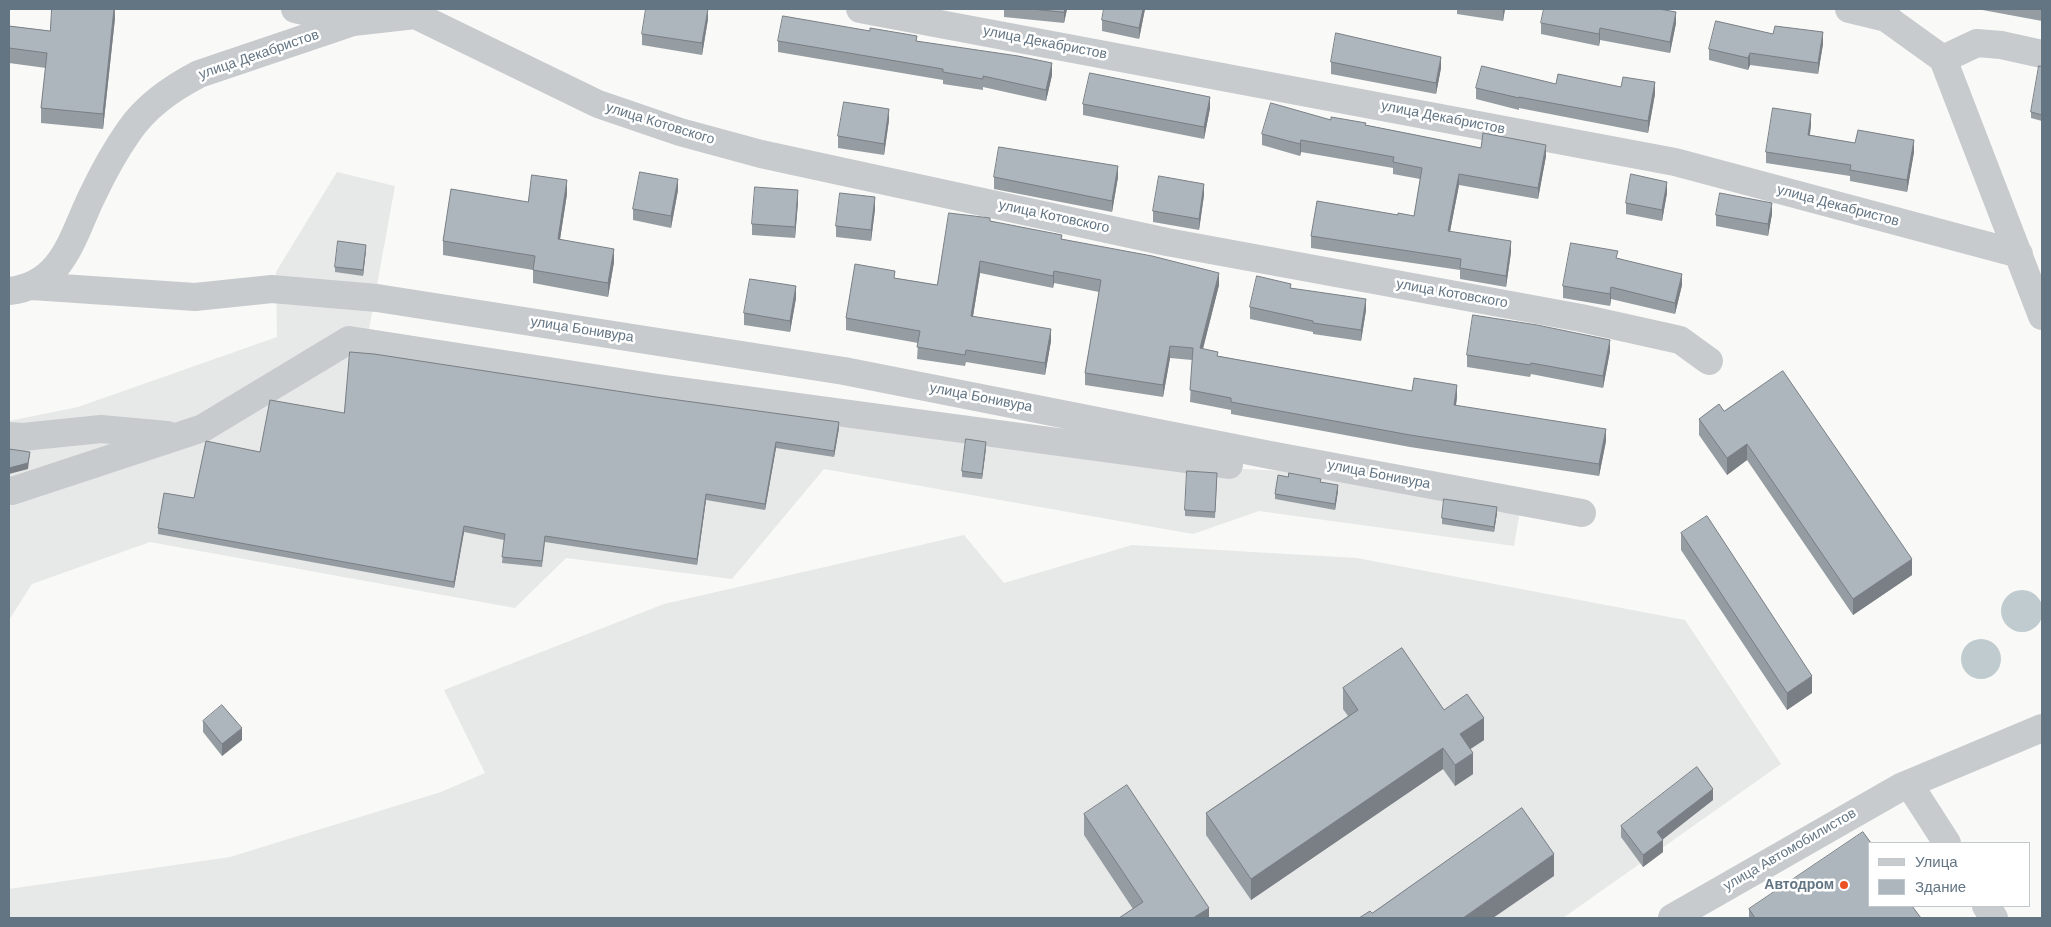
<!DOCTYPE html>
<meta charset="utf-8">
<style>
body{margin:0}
#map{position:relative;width:2051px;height:927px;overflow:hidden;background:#f9f9f7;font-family:"DM Sans",sans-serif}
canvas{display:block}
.frame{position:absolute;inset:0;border:10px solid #637583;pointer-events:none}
.legend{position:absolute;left:1868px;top:842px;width:162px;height:65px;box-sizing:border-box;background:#fff;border:1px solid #c1c8cd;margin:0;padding:6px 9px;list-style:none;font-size:15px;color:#637583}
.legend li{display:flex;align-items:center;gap:10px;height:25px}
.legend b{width:25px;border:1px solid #c1c8cd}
</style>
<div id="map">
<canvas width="2051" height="927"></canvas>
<div class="frame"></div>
<ul class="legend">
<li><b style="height:6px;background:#c7cbce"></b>Улица</li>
<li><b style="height:14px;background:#adb6bc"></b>Здание</li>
</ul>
</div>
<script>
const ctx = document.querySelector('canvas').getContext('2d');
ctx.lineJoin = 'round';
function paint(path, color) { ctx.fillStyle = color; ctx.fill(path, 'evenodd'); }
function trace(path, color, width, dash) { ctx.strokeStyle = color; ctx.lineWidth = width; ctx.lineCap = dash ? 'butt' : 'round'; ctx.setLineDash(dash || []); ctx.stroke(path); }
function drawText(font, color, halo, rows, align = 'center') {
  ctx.font = font + ' "DM Sans",sans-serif'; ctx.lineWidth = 5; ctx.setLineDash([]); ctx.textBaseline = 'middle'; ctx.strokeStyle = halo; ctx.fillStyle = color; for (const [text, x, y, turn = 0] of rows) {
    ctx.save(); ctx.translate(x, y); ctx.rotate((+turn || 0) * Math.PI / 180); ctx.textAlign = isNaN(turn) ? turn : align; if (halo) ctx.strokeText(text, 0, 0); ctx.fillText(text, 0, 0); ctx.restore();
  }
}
paint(new Path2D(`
 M337,172L395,186L369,329L1205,467L1303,472L1520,511L1514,546L1259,511L1193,534L824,469L732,579L566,558L515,608L150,542L32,584L9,620V421L78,407L277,337L276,272Z
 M964,535L1004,583L1132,545L1357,558L1685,620L1781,764L1563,918H9V889L230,857L441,792L485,773L444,690L664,604Z`), '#e7e8e8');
paint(new Path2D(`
 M2001 611a21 21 0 1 1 42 0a21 21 0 1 1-42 0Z
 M1961 659a20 20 0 1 1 40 0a20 20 0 1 1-40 0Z`), '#c0cbcf');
trace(new Path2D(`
 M295,9L353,22L415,15
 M860,9L1675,162L2019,254
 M1849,9L1886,18
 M1886,9V18L1943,59L2042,316
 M415,15L598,104L680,132L761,154L1167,242L1581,318L1680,340L1709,361
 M1943,59L1977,43L2001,45L2042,54
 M32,286L195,297L272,289L377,298L844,371L1270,455L1582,513
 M9,291C64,285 72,236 93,194C103,173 115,151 129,131C146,106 172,88 199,74L353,22
 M9,436L23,437L101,429L167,435
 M9,490L12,491L203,428L349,340L658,388L1229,465
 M1909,784L1947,843
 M1986,906L1994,918
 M1672,918L1901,787L2042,728`), '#c7cbce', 28);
paint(new Path2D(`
 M115,9V18L103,129L41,123V108L46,68L9,63V26L50,31Z
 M1004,9H1067L1064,23L1004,17Z
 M1145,9L1139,39L1102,31V20Z
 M1457,9H1505L1503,21L1457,14Z
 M1977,9H2042V21Z
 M708,19L702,55L642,45V34Z
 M1541,23H1676L1670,53L1600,40L1599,46L1541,34Z
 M1773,34L1823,44L1818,74L1750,65L1748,70L1709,60V49Z
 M778,41H917L1052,75L1046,101L983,87V90L943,84V80L778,52Z
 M1331,62L1441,68L1436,94L1331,74Z
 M2042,66V121L2031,118V112Z
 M1556,84L1621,87L1655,94L1648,133L1519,108V110L1476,99V88Z
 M1083,104L1210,108L1204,139L1083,115Z
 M889,120L884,155L838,148V136Z
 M1331,120L1366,125L1481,148L1546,156L1538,199L1459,185L1450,231L1511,252L1506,287L1460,279V270L1311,248V236L1398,215L1414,216L1420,179L1393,174V168L1301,152L1300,156L1262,145V134Z
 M1811,125L1810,135L1855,143L1914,152L1907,192L1850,181V176L1766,163V152Z
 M994,177H1118L1112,212L994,189Z
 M678,190L671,228L633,220V209Z
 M1667,193L1662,221L1626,214V203Z
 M567,194L560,239L614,262L608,297L533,283V270L443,255V241L528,202Z
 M1204,195L1199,230L1153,222V211Z
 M798,202L795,238L752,235V224Z
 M875,209L871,241L836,237V226Z
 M1772,214L1768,236L1716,226V215Z
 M990,221L1062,239L1219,285L1203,349L1218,356L1412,391L1457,397L1456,406L1606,441L1599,476L1410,447L1231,414V410L1190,402L1192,360L1170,358L1163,397L1085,385V373L1099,292L1054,283L1053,288L980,273L973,316L1051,341L1045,375L966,362L965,366L917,359L918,343L846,330V318L895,278L937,285Z
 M366,250L363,276L335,272V267Z
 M1618,258L1682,285L1675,314L1611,299L1610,306L1563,298V286Z
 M1291,288L1366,310L1361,341L1313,334V332L1250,319V307Z
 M796,298L790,332L744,325V313Z
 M1610,351L1603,388L1531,374L1530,377L1467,367V355Z
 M1724,411L1912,575L1853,615L1747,460L1727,475L1699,435V419Z
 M344,413L839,428L834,457L776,448L765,510L706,500L697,565L545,542L542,567L502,563L504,540L464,532L454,588L158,534V528L194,498L260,452Z
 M986,448L982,479L962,477V471Z
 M1217,479L1215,518L1185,516V510Z
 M1321,482L1338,491L1335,510L1275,499V494Z
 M1497,513L1494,532L1442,524V518Z
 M1681,533L1812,693L1787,710L1681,550Z
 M1343,688L1444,710L1484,740L1470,749L1473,774L1455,786L1443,769L1251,900L1206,835V813L1348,716L1343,709Z
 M203,721L242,740L222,756L203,732Z
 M1713,800L1662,839L1663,852L1643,867L1621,837V826Z
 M1084,814L1209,918L1133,909L1084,835Z
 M1749,909L1921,918H1749Z`), '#959da2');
paint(new Path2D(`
 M114,9L115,18L103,129V114Z
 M708,9V19L702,55V43Z
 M1065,9H1067L1064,23V12Z
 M1143,9H1145L1139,39V28Z
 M1503,9H1505L1503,21Z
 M1676,12V23L1670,53V42Z
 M1600,28V40L1599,46V34Z
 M1823,32V44L1818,74V63Z
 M1750,53V65L1748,70V58Z
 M1441,57V68L1436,94V83Z
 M1052,63V75L1046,101V90Z
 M1655,82V94L1648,133V121Z
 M1210,97V108L1204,139V127Z
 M889,109V120L884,155V144Z
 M1811,114V125L1808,146V135Z
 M1301,140V152L1300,156V144Z
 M1914,140V152L1907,192V180Z
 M1546,145V156L1538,199V188Z
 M1118,166V177L1112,212V201Z
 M1459,174V185L1448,242V231Z
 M678,179V190L671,228V216Z
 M567,180V194L558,252V239Z
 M1667,182V193L1662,221V210Z
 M1204,184V195L1199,230V219Z
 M798,190V202L795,238V227Z
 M875,197V209L871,241V230Z
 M1772,203V214L1768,236V224Z
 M1511,241V252L1506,287V276Z
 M366,245V250L363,276V270Z
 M614,249V262L608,297V283Z
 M980,261V273L971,328V316Z
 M1054,271V283L1053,288V276Z
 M1219,273V285L1200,360V348Z
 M1682,274V285L1675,314V303Z
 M796,286V298L790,332V321Z
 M1611,287V299L1610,306V294Z
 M1366,299V310L1361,341V330Z
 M1051,329V341L1045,375V363Z
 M1610,340V351L1603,388V376Z
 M1170,346V358L1163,397V385Z
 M1457,385V397L1454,417V405Z
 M839,422V428L834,457V451Z
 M1606,429V441L1599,476V464Z
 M776,442V448L765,510V504Z
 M986,442V448L982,479V474Z
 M1747,444V460L1727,475V458Z
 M30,452L28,469L9,474V468Z
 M1338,485V491L1335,510V504Z
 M706,494V500L697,565V559Z
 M1497,507V513L1494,532V527Z
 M464,526V532L454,588V582Z
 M1912,559V575L1853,615V599Z
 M1812,676V693L1787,710V693Z
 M1484,718V740L1460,756V734Z
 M242,728V740L222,756V744Z
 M1443,748V769L1251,900V879Z
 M1473,753V774L1455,786V765Z
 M1713,789V800L1657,844V832Z
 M1663,840V852L1643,867V855Z
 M1554,854V876L1493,918H1463Z
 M1209,908V918H1193Z`), '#797f84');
const building = new Path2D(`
 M52,9H114L103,114L41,108L47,53L9,48V26L50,31Z
 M646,9H708L702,43L642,34Z
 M1032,9H1065L1064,12Z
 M1104,9H1143L1139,28L1102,20Z
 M1544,9H1659L1676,12L1670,42L1600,28L1599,34L1541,23Z
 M783,16L870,31V28L917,36L916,41L1018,56L1052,63L1046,90L983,76V79L943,72V69L778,41Z
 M1716,21L1773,34L1775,26L1823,32L1818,63L1750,53L1748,58L1709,49Z
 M1336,33L1441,57L1436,83L1331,62Z
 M1482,66L1556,84L1558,74L1621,87L1623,77L1655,82L1648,121L1519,97V98L1476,88Z
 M2039,66H2042V115L2031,112Z
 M1090,73L1210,97L1204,127L1083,104Z
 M844,102L889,109L884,144L838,136Z
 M1271,103L1331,120V117L1366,123L1365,125L1481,148L1483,133L1546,145L1538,188L1459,174L1448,231L1511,241L1506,276L1460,268L1461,259L1311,236L1317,201L1398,215V213L1414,216L1422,168L1393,162L1394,157L1301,140L1300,144L1262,134Z
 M1773,108L1811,114L1808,135L1855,143L1858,130L1914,140L1907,180L1850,170L1851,165L1766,152Z
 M999,147L1118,166L1112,201L994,177Z
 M640,172L678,179L671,216L633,209Z
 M1631,174L1667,182L1662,210L1626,203Z
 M532,175L567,180L558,239L614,249L608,283L533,270L535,256L443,241L451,189L528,202Z
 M1159,176L1204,184L1199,219L1153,211Z
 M755,187L798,190L795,227L752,224Z
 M840,193L875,197L871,230L836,226Z
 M1720,193L1772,203L1768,224L1716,215Z
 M949,213L990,218V221L1062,235L1061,239L1152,256L1219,273L1200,348L1218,352L1217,356L1412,391L1414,378L1457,385L1454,405L1606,429L1599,464L1410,435L1231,402V398L1190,390L1193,348L1170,346L1163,385L1085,373L1101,280L1054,271L1053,276L980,261L971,316L1051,329L1045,363L966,350L965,355L917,347L920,331L846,318L855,264L895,271L894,278L937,285Z
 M338,241L366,245L363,270L335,267Z
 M1571,243L1618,251L1616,258L1682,274L1675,303L1611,287L1610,294L1563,286Z
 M1257,276L1291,284L1290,288L1366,299L1361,330L1313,323V321L1250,307Z
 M750,279L796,286L790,321L744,313Z
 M1473,315L1537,325L1610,340L1603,376L1531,363L1530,365L1467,355Z
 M350,352L374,354L656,397L839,422L834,451L776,442L765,504L706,494L697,559L545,536L542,561L502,557L505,534L464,526L454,582L158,528L164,493L194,498L206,441L260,452L270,400L344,413Z
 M1783,371L1912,559L1853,599L1747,444L1727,458L1699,419L1719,404L1724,411Z
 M966,439L986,442L982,474L962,471Z
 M9,449L30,452L28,463L9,468Z
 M1187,471L1217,473L1215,512L1185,510Z
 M1289,473L1321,479L1320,482L1338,485L1335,504L1275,494L1278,475L1288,477Z
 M1444,499L1497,507L1494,527L1442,518Z
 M1707,516L1812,676L1787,693L1681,533Z
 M1402,648L1444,710L1467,694L1484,718L1460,734L1473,753L1455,765L1443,748L1251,879L1206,813L1358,710L1343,688Z
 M222,705L242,728L222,744L203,721Z
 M1697,767L1713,789L1657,832L1663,840L1643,855L1621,826Z
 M1127,785L1209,908L1193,918H1119L1143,902L1084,814Z
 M1522,808L1554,854L1463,918H1359L1370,911L1372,913Z
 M1863,832L1871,843H1870V906H1912L1921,918H1755L1749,909Z`);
paint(building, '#adb6bc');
trace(building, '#797f84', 1);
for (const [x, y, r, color] of [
 [1844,885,5,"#eb5325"]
]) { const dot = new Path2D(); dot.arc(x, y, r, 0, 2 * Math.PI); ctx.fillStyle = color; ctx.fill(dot); trace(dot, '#fff', 2); }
drawText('14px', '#637583', '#fff', [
 ["улица Декабристов",1045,43,11],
 ["улица Декабристов",259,55,-19],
 ["улица Декабристов",1443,118,11],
 ["улица Котовского",660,124,17],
 ["улица Декабристов",1838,206,15],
 ["улица Котовского",1054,217,12],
 ["улица Котовского",1452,294,10],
 ["улица Бонивура",582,330,9],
 ["улица Бонивура",981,398,11],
 ["улица Бонивура",1379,475,11],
 ["улица Автомобилистов",1790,850,-30]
]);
drawText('bold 14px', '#637583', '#fff', [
 ["Автодром",1834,885]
], 'right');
</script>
